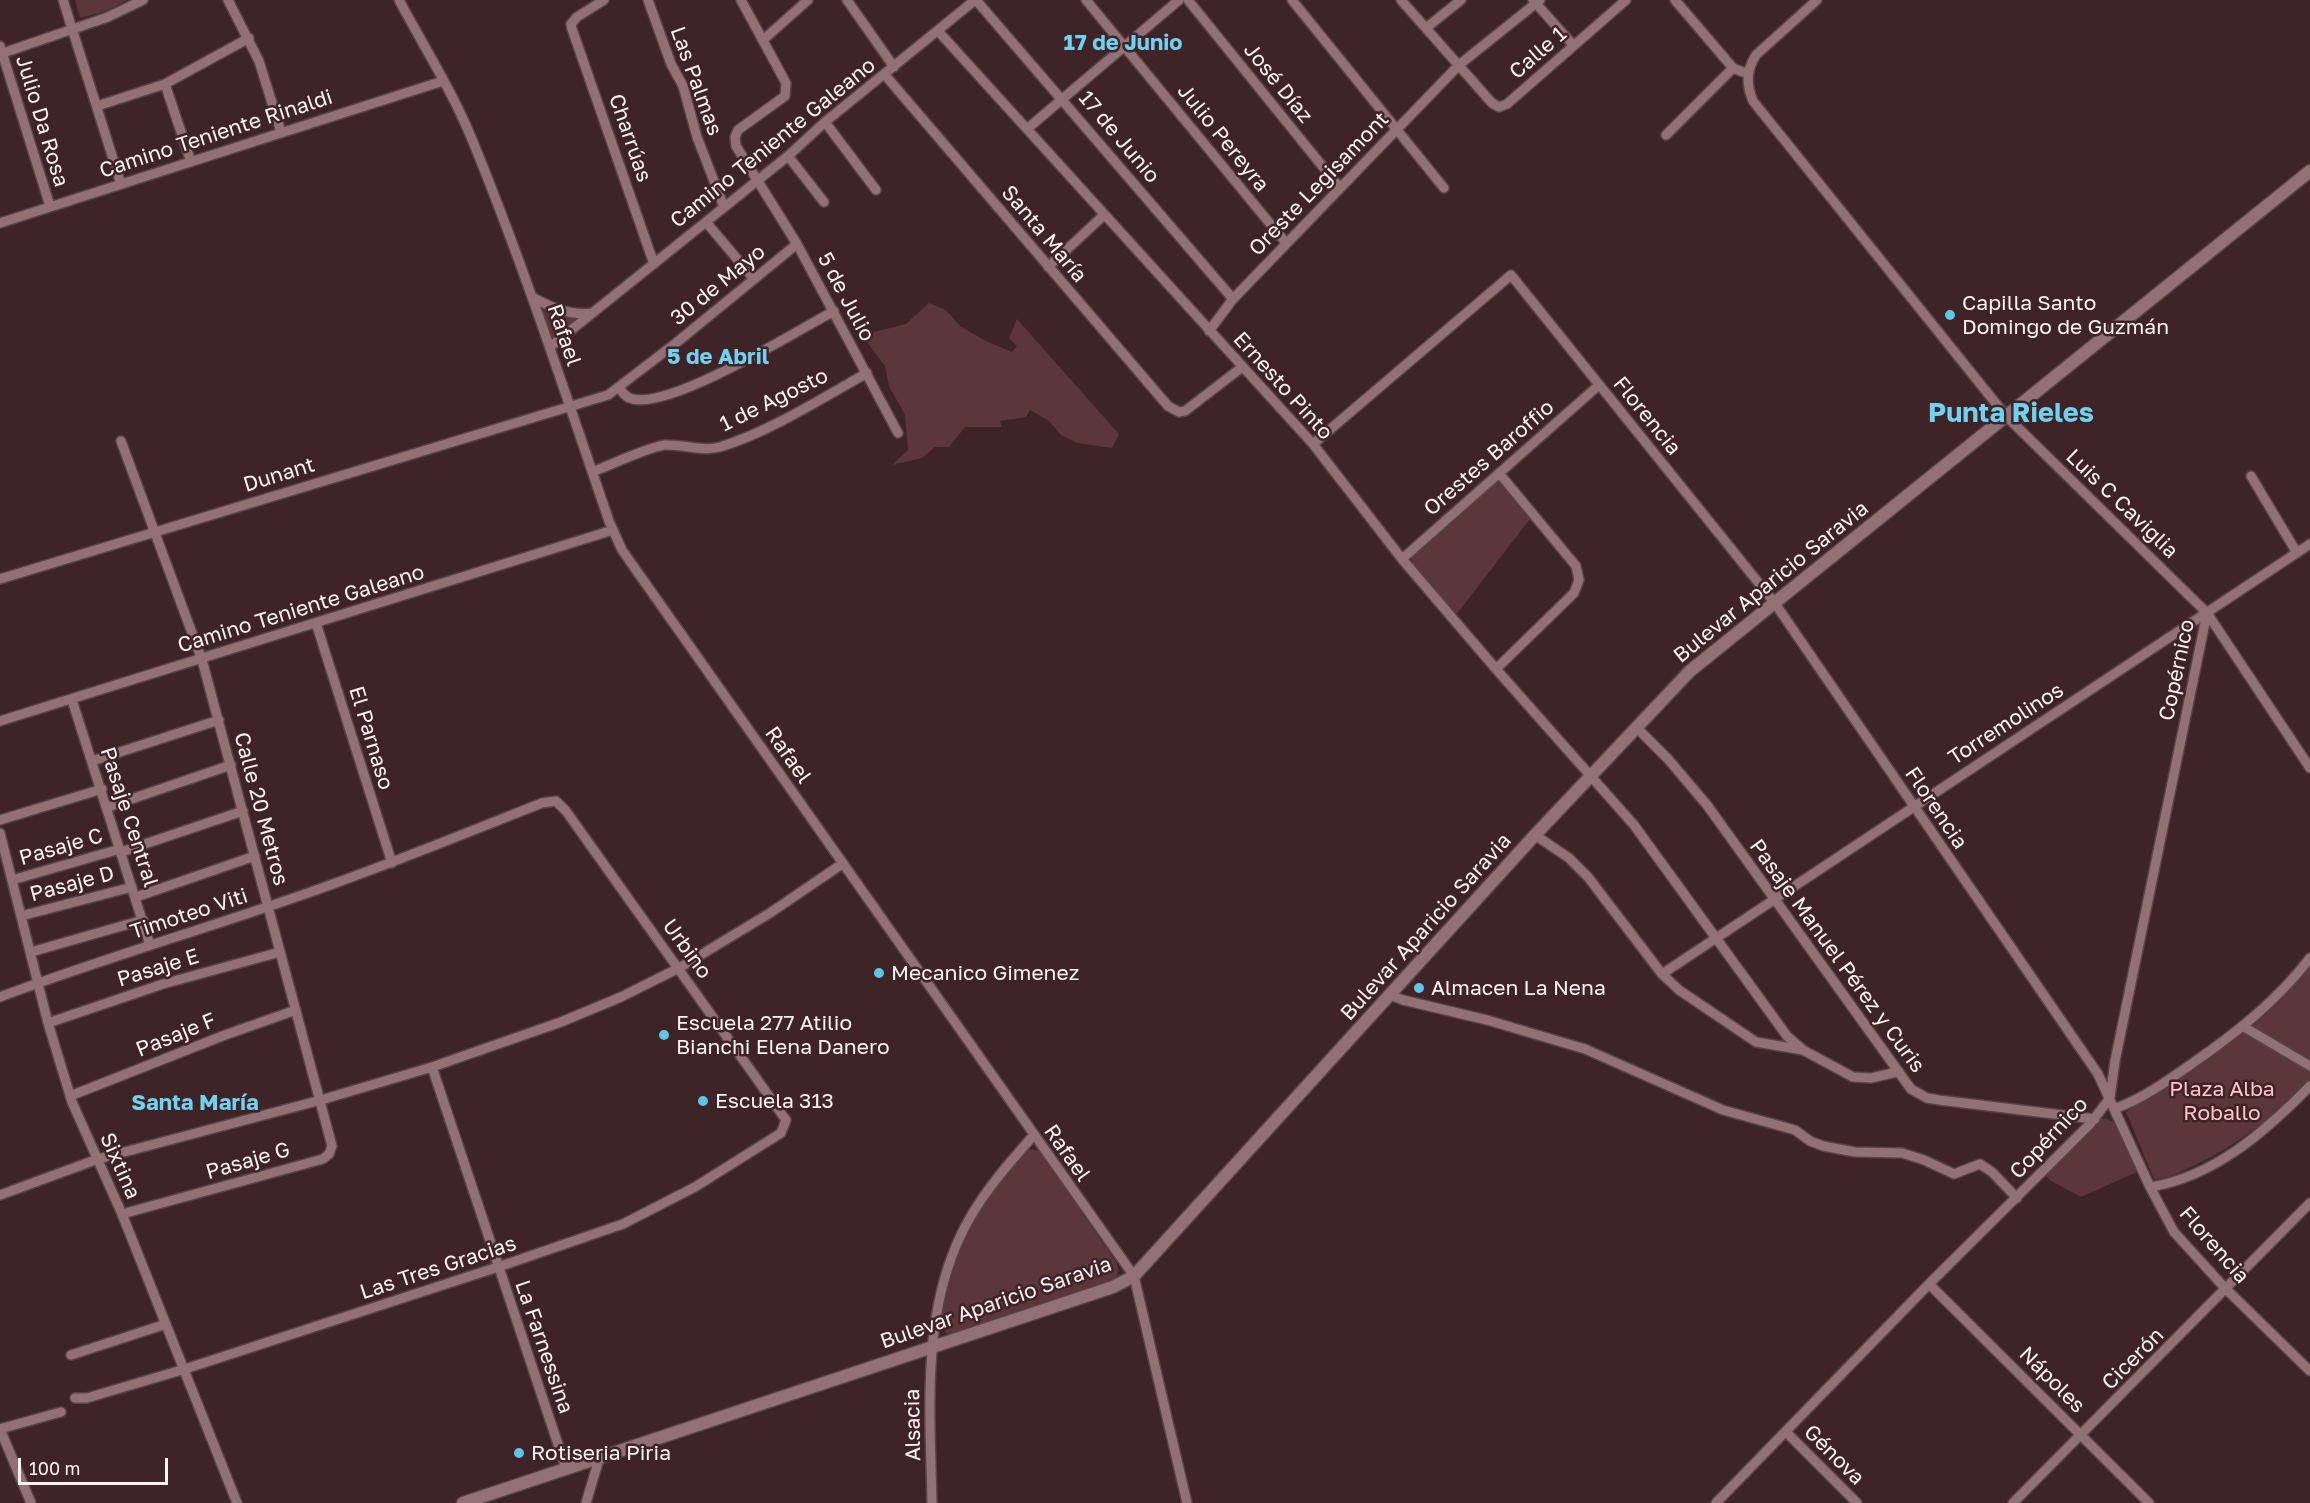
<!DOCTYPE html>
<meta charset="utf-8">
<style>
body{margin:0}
#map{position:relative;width:2310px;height:1503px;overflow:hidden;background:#3e2327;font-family:"Golos Text",sans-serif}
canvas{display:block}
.scale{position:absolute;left:18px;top:1458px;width:150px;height:27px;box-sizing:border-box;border:3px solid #fcf1f2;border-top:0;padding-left:8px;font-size:18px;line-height:21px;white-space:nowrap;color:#fcf1f2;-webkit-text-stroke:4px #3e2327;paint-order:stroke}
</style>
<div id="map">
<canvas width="2310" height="1503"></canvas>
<div class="scale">100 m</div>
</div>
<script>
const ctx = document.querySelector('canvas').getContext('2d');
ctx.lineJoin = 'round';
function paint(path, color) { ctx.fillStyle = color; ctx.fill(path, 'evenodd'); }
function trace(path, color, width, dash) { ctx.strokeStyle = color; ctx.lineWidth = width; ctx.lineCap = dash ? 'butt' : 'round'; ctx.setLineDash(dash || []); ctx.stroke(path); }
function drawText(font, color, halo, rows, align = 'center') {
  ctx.font = font + ' "Golos Text",sans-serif'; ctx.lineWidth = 5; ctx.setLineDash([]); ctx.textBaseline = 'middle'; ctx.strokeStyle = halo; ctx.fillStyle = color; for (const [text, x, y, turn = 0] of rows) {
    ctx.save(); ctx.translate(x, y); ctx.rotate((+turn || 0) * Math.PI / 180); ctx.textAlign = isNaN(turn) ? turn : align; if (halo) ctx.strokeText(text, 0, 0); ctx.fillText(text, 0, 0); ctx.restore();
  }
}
paint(new Path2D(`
 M75,0H127L106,11L80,18Z
 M929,303L946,310L960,326L984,340L1012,352L1017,346L1009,338L1017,319L1119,434L1112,448L1077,443L1061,435L1049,421L1030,410L1026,417L1000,421L1002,427H965L949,447H935L922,458L892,465L908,450L905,415L889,386L885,366L867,342L874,332L906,324Z
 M544,310L574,318L575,321L555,338L549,337L541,314Z
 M1496,481L1502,482L1530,519L1456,615L1413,565L1411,556Z
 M2310,964V1081C2274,1116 2238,1145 2193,1166C2180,1172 2169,1179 2154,1179L2126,1112C2187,1073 2270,1025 2310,964Z
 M2105,1118L2116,1123L2137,1172L2081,1197L2051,1181L2046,1176L2097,1120Z
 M1031,1149L1039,1151L1116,1262C1122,1274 1116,1279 1106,1283L951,1335L946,1333C938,1323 943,1309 946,1297C961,1235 984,1200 1025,1153Z`), '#5b363b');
const minor = new Path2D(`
 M63,0L121,184
 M228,0L259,61L281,132
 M399,0C423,45 451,89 471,137C523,263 565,393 609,521L622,550L1134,1276L1187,1503
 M604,0L577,17L571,24L572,29L654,264
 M648,0L671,64L683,86L697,137L724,207
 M741,0L786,83L785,96L738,130L735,137L736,146L797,244L898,433
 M847,0L894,67
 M976,0L1233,299
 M1086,0L1286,243
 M1188,0L1340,188
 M1292,0L1444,188
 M1401,0L1492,103L1499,107L1507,104L1626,0
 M1533,0L1573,45
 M1675,0L1733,68L1748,74
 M1817,0L1756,55C1746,70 1746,85 1753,101L2006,416L2207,613L2310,768
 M1426,28L1461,0
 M938,31L1313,444L1402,559L1496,669L1634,825L1787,1036L1803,1050
 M763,40L808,0
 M0,46L50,206
 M0,54L108,17L143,0
 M885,75L1168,406L1179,412L1185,411L1241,368
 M165,84L191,162
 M97,106L165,84L249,38
 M825,122L876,190
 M1027,129L1179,0
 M1666,135L1733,68
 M788,156L824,202
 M706,222L754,279
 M0,223L443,81
 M1048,267L1104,215
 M532,297C550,307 570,316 591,313
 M1209,331L1233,299L1459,65L1540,0
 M550,347L788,156L825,122L975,0
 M619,388C623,393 626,398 633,399C673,408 795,332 834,311
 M121,441L202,660L332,1146L329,1154L323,1159L122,1214
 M1313,444L1511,275L1774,602L2098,1074L2150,1187L2174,1232L2225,1288L2310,1371
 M592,472C611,465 648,447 665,445C684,444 701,452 720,447C769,432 821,399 867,373
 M2251,476L2297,553
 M1402,559L1599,385
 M0,579L608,395L676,343L797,244
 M316,623L392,863
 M1496,669L1574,593L1579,580L1576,566L1499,473
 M72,700L150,945
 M0,721L613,530
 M1637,728L1668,759L1707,805L1911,1089L1927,1098L1939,1100L2095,1119
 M92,761L219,720
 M108,807L231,765
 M0,820L102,789
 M0,833L48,1023L72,1102L122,1214L237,1503
 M1535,835L1569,858L1588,877L1662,974L1679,990L1756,1042L1803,1050L1853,1077L1871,1078L1897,1072
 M121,852L243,811
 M12,880L120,849
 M136,897L255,856
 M21,916L132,887
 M31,952L143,920
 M1662,974L2310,544
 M1390,995L1403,1000L1487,1020L1585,1049L1723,1110L1795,1130L1810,1141L1823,1146L1855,1152L1902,1153L1924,1160L1954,1174L1980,1164L1992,1172L2017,1198
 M0,997C88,964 178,937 267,907C360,876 451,839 542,803L556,801L566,811L786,1120L781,1133L695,1187L623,1224L498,1267L185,1369L87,1398H75
 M48,1023L163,984L280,952
 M2244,1027L2310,1066
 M432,1067L566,1468
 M70,1096L225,1035L296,1010
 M2114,1109C2142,1099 2166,1082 2190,1065C2235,1034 2277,1001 2310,958
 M2150,1187C2214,1177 2266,1131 2310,1086
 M0,1195L98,1159L321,1100L432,1067L561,1022L621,997L679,968L770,913L842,864
 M1929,1284L2149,1503
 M71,1355L166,1324
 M0,1429L31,1503
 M0,1429L61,1412
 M1786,1432L1857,1503
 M586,1503L600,1456
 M932,1503C930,1407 920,1302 971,1216C988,1187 1011,1161 1033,1136
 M1716,1503L1929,1284L2090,1124L2110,1098L2115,1061L2207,613
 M2013,1503L2310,1203`);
const tertiary = new Path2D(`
 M463,1503L1113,1287L1134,1276L1535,835L1690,671L2310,171`);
trace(minor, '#584346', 12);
trace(tertiary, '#584346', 15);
trace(minor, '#917174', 9);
trace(tertiary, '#917174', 12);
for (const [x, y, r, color] of [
 [1950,315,6,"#5cc7e7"],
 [879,973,6,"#5cc7e7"],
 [1419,988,6,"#5cc7e7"],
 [664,1035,6,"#5cc7e7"],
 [703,1101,6,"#5cc7e7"],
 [519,1453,6,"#5cc7e7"]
]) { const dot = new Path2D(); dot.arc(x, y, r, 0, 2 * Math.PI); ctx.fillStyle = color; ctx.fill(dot); trace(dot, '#3e2327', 2); }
drawText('21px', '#fcf1f2', '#3e2327', [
 ["Calle 1",1538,53,-41],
 ["Las Palmas",696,81,70],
 ["José Díaz",1278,83,51],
 ["Julio Da Rosa",42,121,73],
 ["Camino Teniente Rinaldi",216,134,-18],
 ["17 de Junio",1119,137,50],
 ["Charrúas",630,138,71],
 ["Julio Pereyra",1223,138,51],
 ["Camino Teniente Galeano",773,143,-39],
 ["Oreste Legisamont",1319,184,-46],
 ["Santa María",1044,234,50],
 ["30 de Mayo",718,285,-39],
 ["5 de Julio",846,297,62],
 ["Rafael",564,335,71],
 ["Ernesto Pinto",1283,386,48],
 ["1 de Agosto",774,400,-26],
 ["Florencia",1647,416,51],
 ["Orestes Baroffio",1489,458,-41],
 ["Dunant",279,475,-17],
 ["Luis C Caviglia",2122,504,44],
 ["Bulevar Aparicio Saravia",1771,582,-39],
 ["Camino Teniente Galeano",301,609,-17],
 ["Copérnico",2177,670,-78],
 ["Torremolinos",2006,724,-33],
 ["El Parnaso",371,738,73],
 ["Rafael",788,755,55],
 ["Florencia",1936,808,56],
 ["Calle 20 Metros",261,809,75],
 ["Pasaje Central",129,817,72],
 ["Pasaje C",61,847,-16],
 ["Pasaje D",72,884,-15],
 ["Timoteo Viti",189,914,-18],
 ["Bulevar Aparicio Saravia",1426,927,-48],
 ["Urbino",687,949,54],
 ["Pasaje Manuel Pérez y Curis",1837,956,54],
 ["Pasaje E",158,968,-17],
 ["Pasaje F",176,1035,-22],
 ["Copérnico",2049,1138,-47],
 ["Rafael",1067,1153,55],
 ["Pasaje G",248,1161,-16],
 ["Sixtina",120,1166,66],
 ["Florencia",2214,1245,49],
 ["Las Tres Gracias",438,1268,-18],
 ["Bulevar Aparicio Saravia",996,1303,-19],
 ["La Farnessina",544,1347,71],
 ["Cicerón",2133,1359,-45],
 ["Nápoles",2052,1380,45],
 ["Alsacia",913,1425,-91],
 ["Génova",1834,1455,45]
]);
drawText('21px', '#fcf1f2', '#3e2327', [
 ["Capilla Santo",1962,303],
 ["Domingo de Guzmán",1962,327],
 ["Mecanico Gimenez",891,973],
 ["Almacen La Nena",1431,988],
 ["Escuela 277 Atilio",676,1023],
 ["Bianchi Elena Danero",676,1047],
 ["Escuela 313",715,1101],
 ["Rotiseria Piria",531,1453]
], 'left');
drawText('21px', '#ffc4cb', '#3e2327', [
 ["Plaza Alba",2222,1089],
 ["Roballo",2222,1113]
]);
drawText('bold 22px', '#71d1ef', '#3e2327', [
 ["17 de Junio",1123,43],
 ["5 de Abril",718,357],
 ["Santa María",195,1103]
]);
drawText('bold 27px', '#71d1ef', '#3e2327', [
 ["Punta Rieles",2011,413]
]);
</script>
